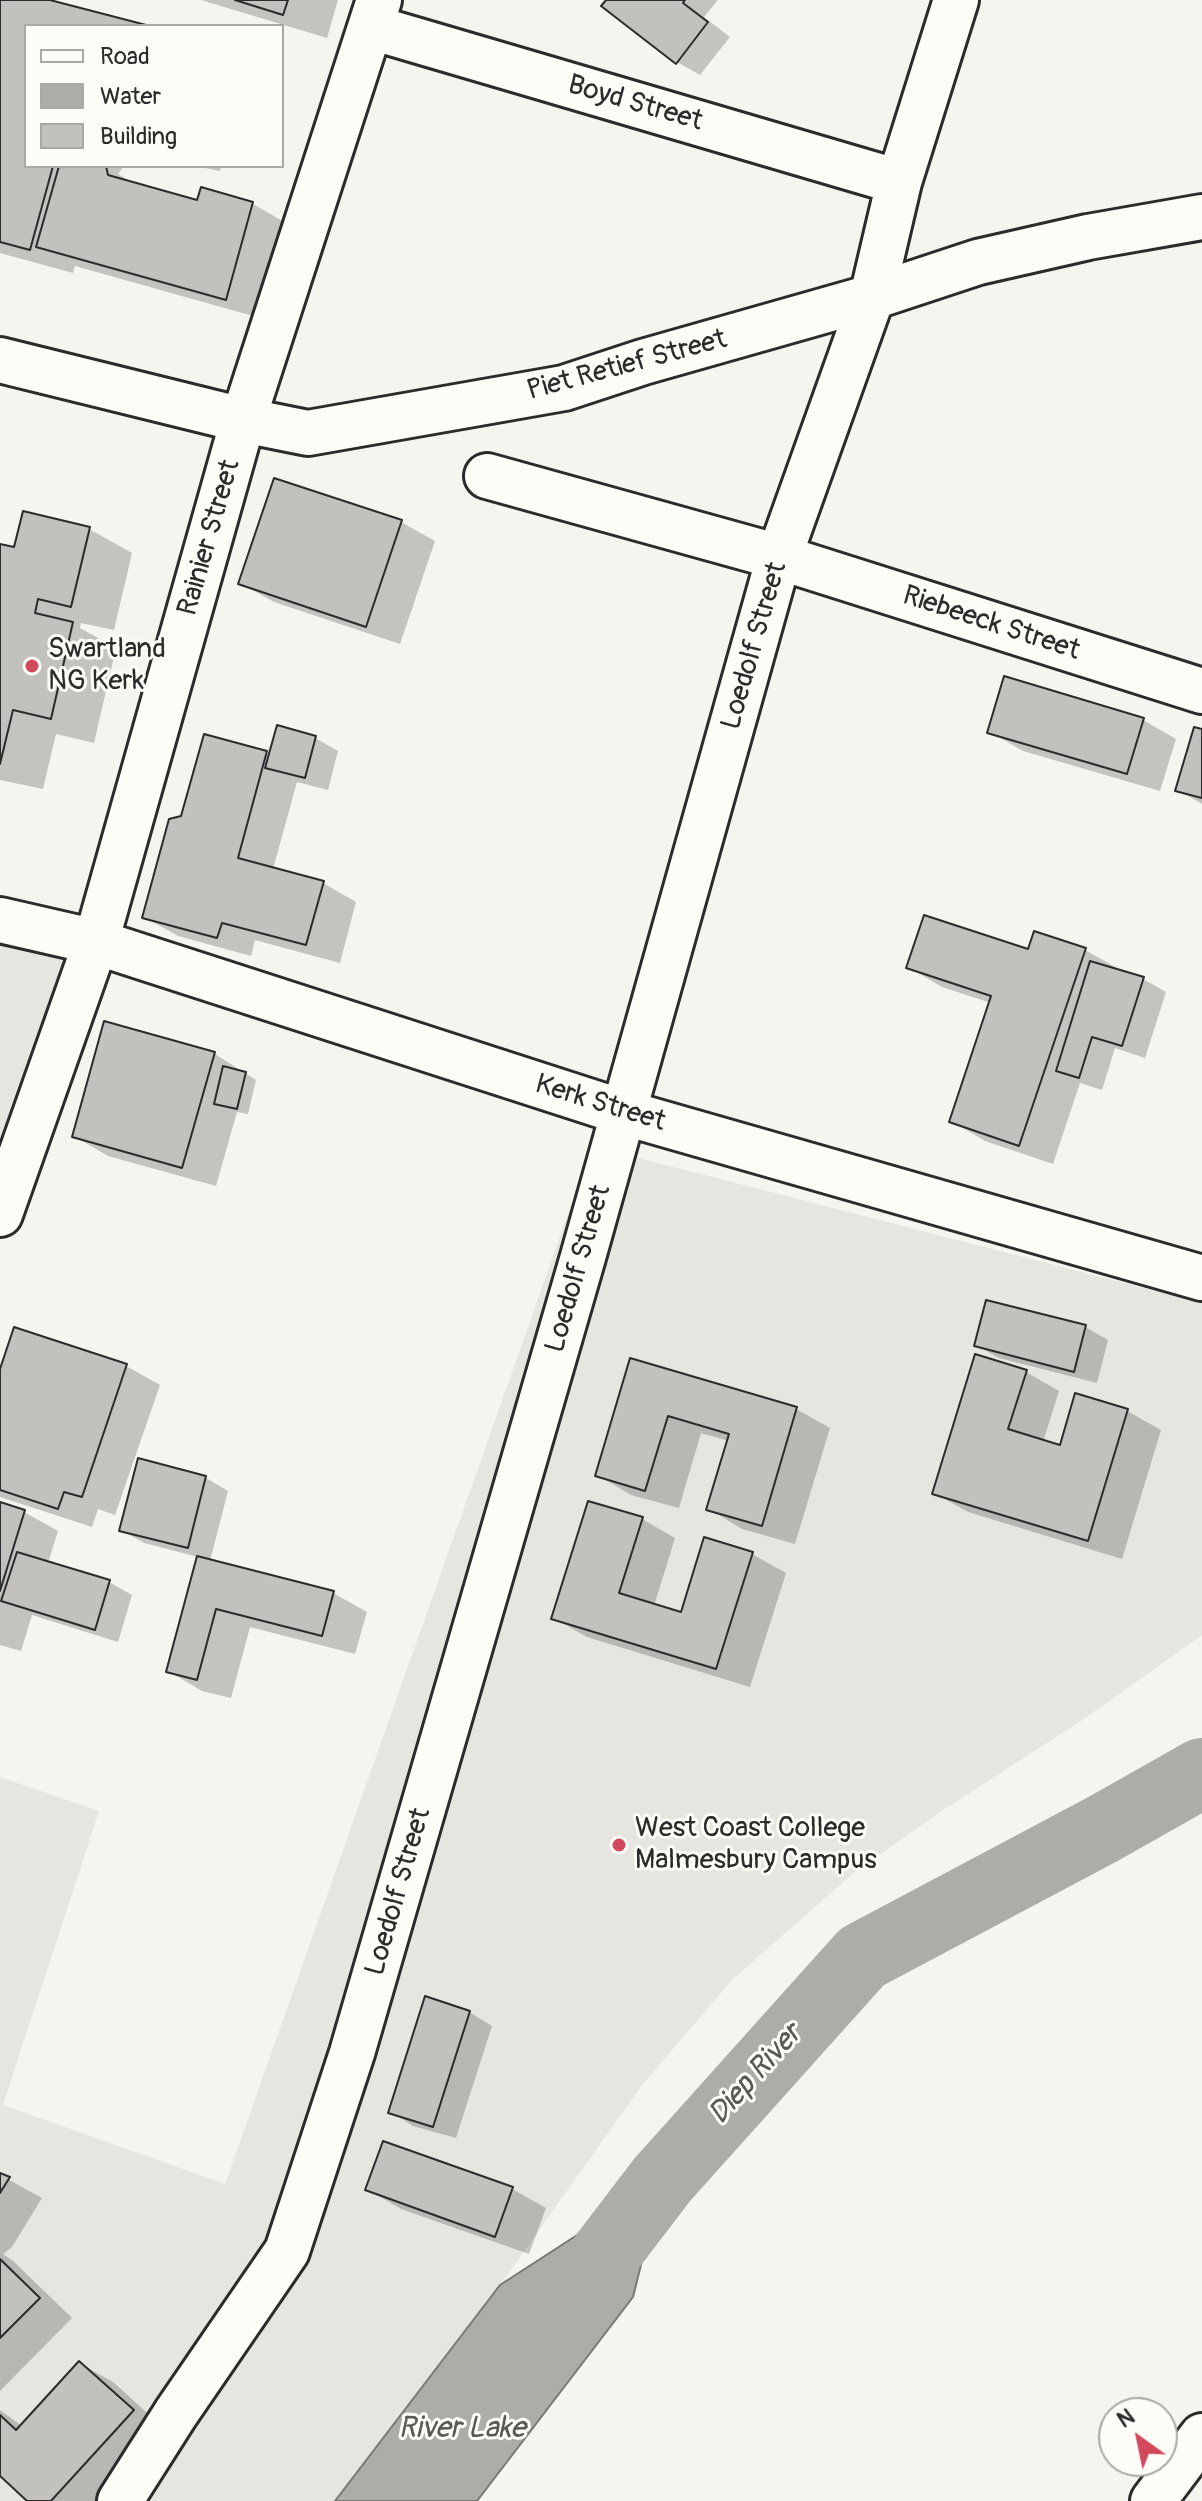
<!DOCTYPE html>
<style>
body{margin:0}
#map{position:relative;width:1202px;height:2501px;overflow:hidden;background:#f5f4ef;font-family:Pangolin,sans-serif}
canvas{display:block}
.legend{position:absolute;left:24px;top:24px;width:260px;height:144px;box-sizing:border-box;background:#fdfcf7;border:2px solid #a9a8a5;margin:0;padding:10px 14px;list-style:none;font-size:24px;color:#2b2b2b}
.legend li{display:flex;align-items:center;gap:16px;height:40px}
.legend b{width:40px;border:2px solid #a9a8a5}
.north{position:absolute;left:1098px;top:2397px;width:80px;height:80px;box-sizing:border-box;background:#fdfcf7;border:2px solid #a9a8a5;border-radius:50%;rotate:327deg;font-size:22px;font-weight:700;line-height:32px;text-align:center;color:#2b2b2b}
.north::after{content:'';display:block;margin:auto;width:28px;height:36px;background:#d1495b;clip-path:polygon(50% 0,100% 100%,50% 72%,0 100%)}
</style>
<div id="map">
<canvas width="1202" height="2501"></canvas>
<ul class="legend">
<li><b style="height:10px;background:#fdfcf7"></b>Road</li>
<li><b style="height:22px;background:#adaca9"></b>Water</li>
<li><b style="height:22px;background:#c2c1be"></b>Building</li>
</ul>
<div class="north">N</div>
</div>
<script>
const ctx = document.querySelector('canvas').getContext('2d');
ctx.lineJoin = 'round';
function paint(path, color) { ctx.fillStyle = color; ctx.fill(path, 'evenodd'); }
function trace(path, color, width, dash) { ctx.strokeStyle = color; ctx.lineWidth = width; ctx.lineCap = dash ? 'butt' : 'round'; ctx.setLineDash(dash || []); ctx.stroke(path); }
function drawText(font, color, halo, rows, align = 'center') {
  ctx.font = font + ' Pangolin,sans-serif'; ctx.lineWidth = 6; ctx.setLineDash([]); ctx.textBaseline = 'middle'; ctx.strokeStyle = halo; ctx.fillStyle = color; for (const [text, x, y, turn = 0] of rows) {
    ctx.save(); ctx.translate(x, y); ctx.rotate((+turn || 0) * Math.PI / 180); ctx.textAlign = isNaN(turn) ? turn : align; if (halo) ctx.strokeText(text, 0, 0); ctx.fillText(text, 0, 0); ctx.restore();
  }
}
paint(new Path2D(`
 M0,920L96,942L0,1214Z
 M592,1146L1202,1303V1635L1081,1721L937,1814L850,1876L732,1980L643,2084L500,2285L335,2501H0V1777L99,1811L3,2105L225,2184Z`), '#e6e5e0');
const water = new Path2D(`
 M662,2180L633,2297L477,2501H335L500,2285Z`);
paint(water, '#adaca9');
trace(water, '#797877', 2);
paint(new Path2D(`
 M0,0H42L142,26H26V166H124L118,174L136,185L199,202L202,190L253,204L286,223L260,318L75,266L73,273L0,253Z
 M201,0H338L327,38Z
 M609,0H718L704,17L730,37L700,75L677,62Z
 M195,166H221L220,171Z
 M401,522L435,541L400,644L274,602L240,583Z
 M89,529L132,553L114,630L81,623L80,628L116,648L94,743L56,734L43,789L0,780V546L16,550Z
 M1143,720L1176,739L1160,791L1023,751L990,732Z
 M1202,731V804L1178,790Z
 M315,738L338,751L328,790L297,782L273,869L323,883L356,902L340,963L255,940L251,956L178,936L144,917L183,817L266,753L271,756Z
 M1085,950L1119,969L1118,971L1143,979L1166,992L1145,1058L1115,1048L1102,1090L1080,1083L1053,1164L985,1141L951,1121L991,1003L942,987L908,967L1029,952Z
 M106,1023L215,1054L256,1080L248,1114L237,1112L216,1186L108,1156L74,1136Z
 M1085,1327L1108,1340L1097,1383L999,1358L976,1345Z
 M632,1361L796,1409L830,1428L795,1544L742,1529L709,1509L729,1441L701,1433L679,1508L631,1495L598,1475Z
 M126,1366L160,1385L115,1515L98,1509L92,1527L0,1497V1375Z
 M1026,1372L1059,1391L1043,1442L1061,1447L1127,1411L1161,1430L1122,1559L968,1512L934,1493Z
 M139,1461L206,1478L228,1491L210,1561L333,1593L367,1612L355,1654L250,1627L231,1698L202,1691L168,1671L198,1557L144,1543L121,1530Z
 M0,1504L24,1512L58,1531L48,1563L109,1582L132,1595L118,1642L32,1615L21,1651L0,1645Z
 M642,1519L675,1538L654,1606L682,1615L752,1554L786,1573L750,1687L587,1637L554,1618Z
 M469,2012L492,2026L456,2138L413,2126L391,2112Z
 M384,2143L512,2189L546,2208L529,2254L401,2209L367,2189Z
 M0,2175L42,2198L12,2247L3,2254L12,2260L72,2318L0,2391Z
 M79,2363L113,2382L166,2430L102,2501H30L0,2474V2410L22,2426Z`), '#0003');
trace(new Path2D(`
 M604,2256L662,2180L862,1957L1103,1829L1202,1773`), '#adaca9', 70);
const building = new Path2D(`
 M0,0H50L150,26H26V166H53L30,250L0,242Z
 M235,0H288L283,15Z
 M606,0H685L683,3L708,22L676,64L601,6Z
 M59,166H106L108,175L197,200L201,187L253,202L226,300L36,247Z
 M274,478L402,520L366,627L238,584Z
 M23,511L90,527L71,607L38,599L35,613L73,622L51,719L13,710L0,764V544L14,547Z
 M1004,676L1144,718L1127,774L987,733Z
 M277,725L316,736L305,778L265,768Z
 M1194,727L1202,729V798L1175,791Z
 M204,734L267,751L238,858L324,881L306,945L222,923L217,938L142,918L169,819L181,816Z
 M924,915L1028,949L1034,931L1086,948L1019,1146L949,1122L991,996L906,968Z
 M1090,961L1144,977L1122,1046L1092,1037L1079,1078L1056,1071Z
 M104,1021L215,1052L182,1168L72,1137Z
 M223,1066L246,1072L237,1109L214,1104Z
 M986,1300L1086,1325L1074,1372L974,1346Z
 M14,1327L127,1364L82,1497L64,1492L58,1509L0,1490V1369Z
 M975,1354L1027,1370L1008,1429L1060,1445L1075,1393L1128,1409L1088,1541L932,1494Z
 M630,1358L797,1407L762,1526L706,1510L729,1434L668,1416L645,1491L595,1476Z
 M138,1458L206,1476L188,1548L119,1531Z
 M588,1501L643,1517L619,1593L681,1612L704,1537L753,1552L716,1669L551,1619Z
 M0,1502L25,1510L0,1591Z
 M17,1552L110,1580L95,1630L1,1601Z
 M197,1556L334,1591L322,1636L216,1609L197,1680L166,1672Z
 M425,1996L470,2011L433,2127L388,2113Z
 M383,2141L513,2187L495,2237L365,2190Z
 M0,2173L10,2177L0,2193Z
 M0,2259L40,2298L0,2338Z
 M79,2361L134,2410L51,2501H27L0,2476V2415L16,2430Z`);
paint(building, '#c2c1be');
trace(building, '#2b2b2b', 2);
const minor = new Path2D(`
 M371,27L899,182
 M487,476L779,557L1202,691
 M0,920L96,942L622,1112L1202,1278
 M0,1214L96,942L243,420L379,0
 M120,2501L176,2413L287,2251L352,2053L583,1257L779,557L872,297L899,182L956,0
 M1153,2501L1202,2436`);
const major = new Path2D(`
 M0,360L243,420L308,433L564,388L643,362L872,297L978,262L1088,237L1202,217`);
trace(minor, '#2b2b2b', 50);
trace(major, '#2b2b2b', 50);
trace(minor, '#fdfcf7', 44);
trace(major, '#fdfcf7', 44);
for (const [x, y, r, color] of [
 [32,666,8,"#d1495b"],
 [619,1845,8,"#d1495b"]
]) { const dot = new Path2D(); dot.arc(x, y, r, 0, 2 * Math.PI); ctx.fillStyle = color; ctx.fill(dot); trace(dot, '#fdfcf7', 3); }
drawText('28px', '#2b2b2b', '#fdfcf7', [
 ["Boyd Street",635,104,16],
 ["Piet Retief Street",627,366,-15],
 ["Rainier Street",210,538,-74],
 ["Riebeeck Street",991,624,18],
 ["Loedolf Street",755,646,-74],
 ["Kerk Street",600,1104,17],
 ["Loedolf Street",579,1269,-74],
 ["Loedolf Street",399,1892,-74]
]);
drawText('28px', '#2b2b2b', '#fdfcf7', [
 ["Swartland",48,650],
 ["NG Kerk",48,682],
 ["West Coast College",635,1829],
 ["Malmesbury Campus",635,1861]
], 'left');
drawText('italic 30px', '#585857', '#fdfcf7', [
 ["Diep River",756,2075,-48],
 ["River Lake",462,2429]
]);
</script>
